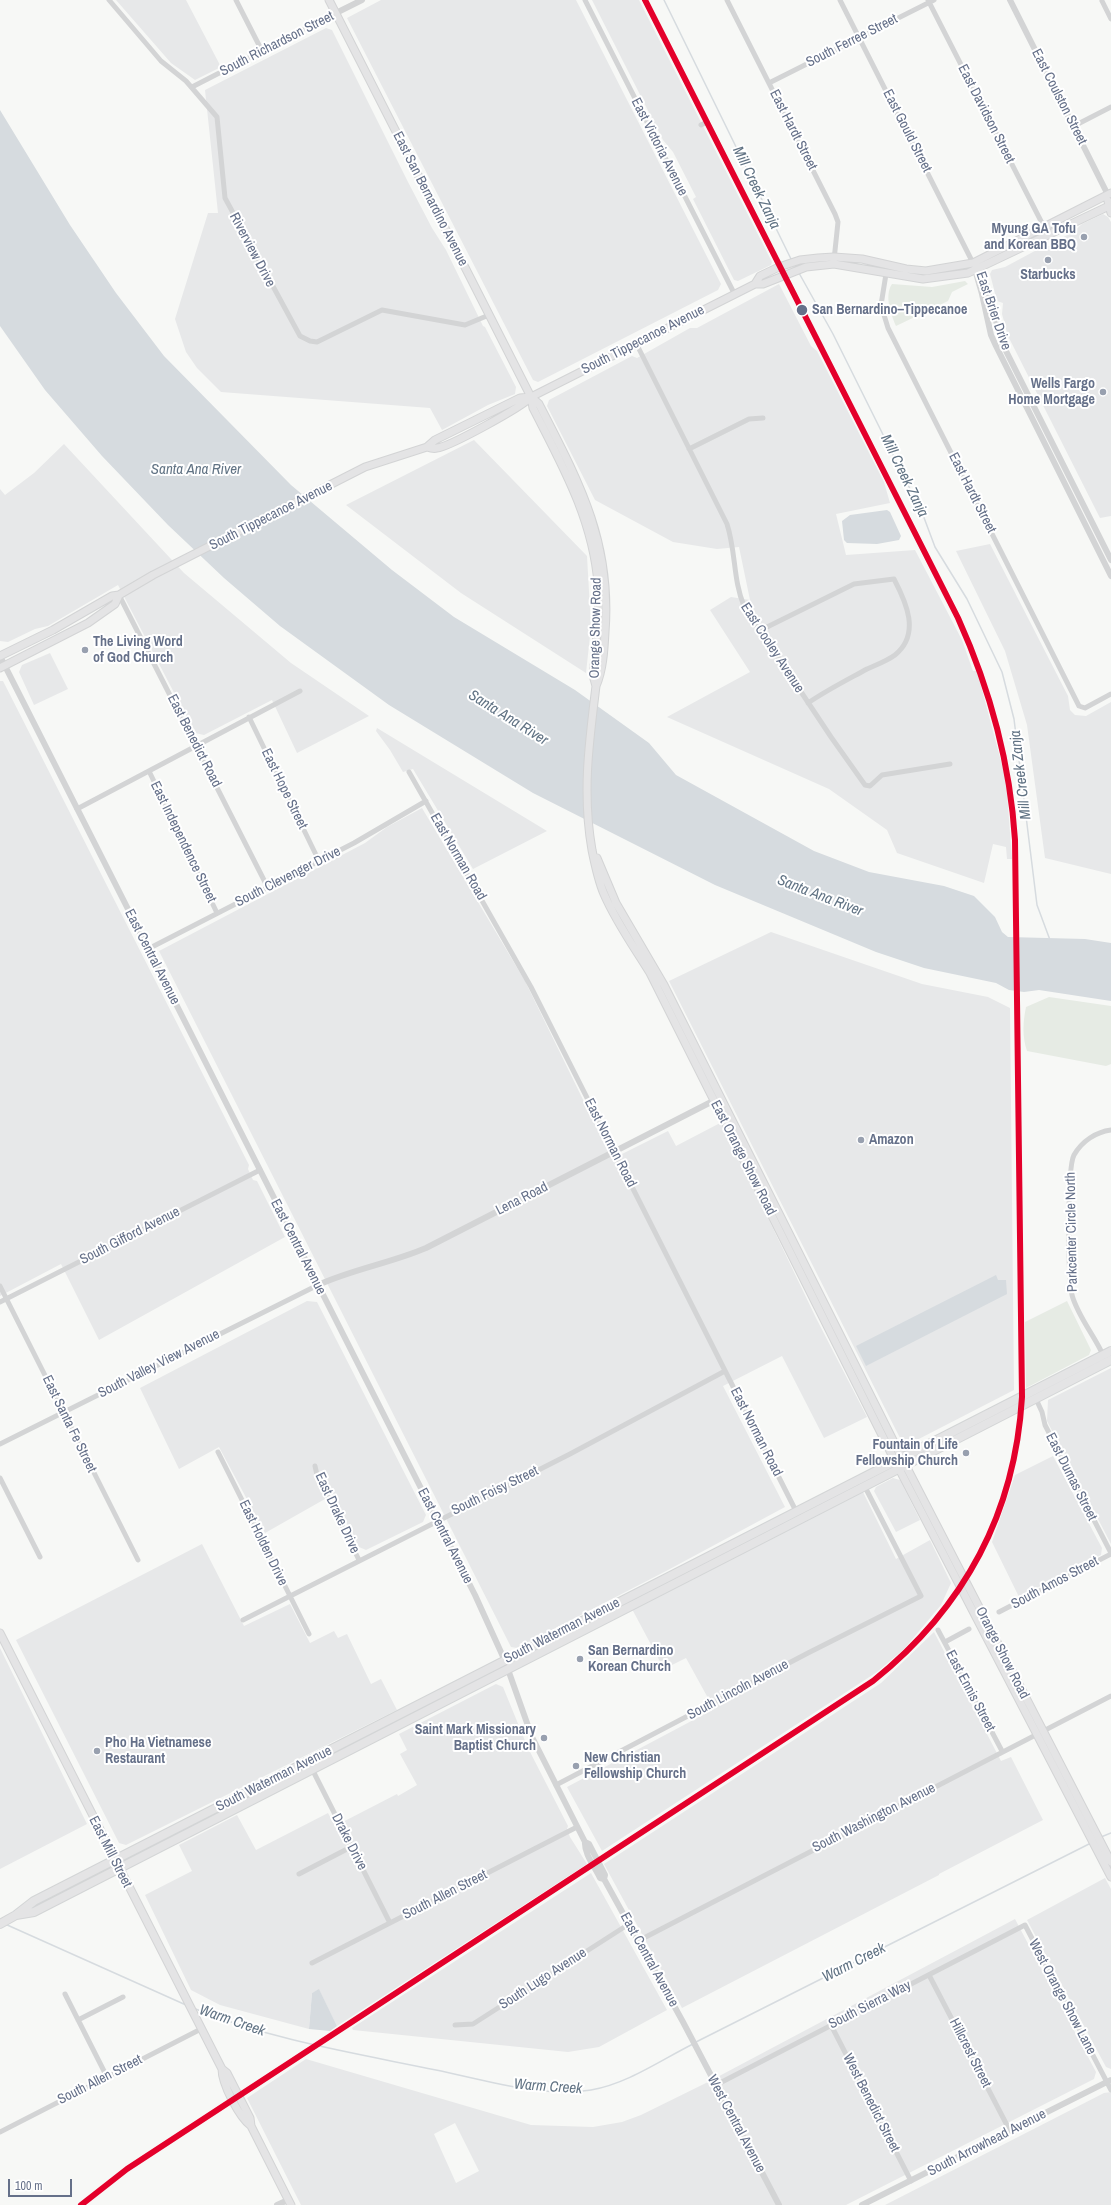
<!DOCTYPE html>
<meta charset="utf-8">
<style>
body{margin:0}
#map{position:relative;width:1111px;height:2205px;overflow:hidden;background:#f7f8f6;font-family:"Archivo Narrow",sans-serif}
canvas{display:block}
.scale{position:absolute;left:8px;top:2179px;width:64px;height:18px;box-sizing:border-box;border:2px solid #657089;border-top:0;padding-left:5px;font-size:12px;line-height:14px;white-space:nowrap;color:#657089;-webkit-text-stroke:3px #fff;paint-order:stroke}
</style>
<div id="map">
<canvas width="1111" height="2205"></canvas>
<div class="scale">100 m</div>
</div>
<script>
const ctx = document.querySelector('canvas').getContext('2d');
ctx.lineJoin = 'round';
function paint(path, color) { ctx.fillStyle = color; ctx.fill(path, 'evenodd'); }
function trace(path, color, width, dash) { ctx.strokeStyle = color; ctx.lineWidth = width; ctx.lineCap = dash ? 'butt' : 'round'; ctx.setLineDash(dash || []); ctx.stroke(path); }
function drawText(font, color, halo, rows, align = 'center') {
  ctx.font = font + ' "Archivo Narrow",sans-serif'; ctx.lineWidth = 4; ctx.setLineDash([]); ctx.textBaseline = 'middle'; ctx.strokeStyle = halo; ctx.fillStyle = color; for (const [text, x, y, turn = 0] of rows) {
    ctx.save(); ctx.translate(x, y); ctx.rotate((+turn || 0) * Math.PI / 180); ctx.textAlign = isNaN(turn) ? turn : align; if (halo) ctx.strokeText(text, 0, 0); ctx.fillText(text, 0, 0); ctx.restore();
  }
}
paint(new Path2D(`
 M116,0H186L221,67L195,80L171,63Z
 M381,0H576L721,284L718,290L538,382L533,380L347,18Z
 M592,0H639L772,262L771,265L738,281L734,280L693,199L696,197L673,152L663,140Z
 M326,28L332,30L408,182L432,228L446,250L483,326L485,327L516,387L515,394L488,405L442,430L430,408L221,392L197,368L186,352L175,319L208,213H218L205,90Z
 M1103,214L1108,217L1111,222V516L1100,518L1008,336L1002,314L1003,303L997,301L990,274L992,270L1005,267L1046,245L1052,247L1058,244L1060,239L1073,232L1082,224Z
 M779,284L811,346L817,351L884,482L890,503L836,514L846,555L915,550L962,640L973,671H977L1006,780L1012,859H1007L1006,847L993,844L984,883L897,853L887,830L829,789L667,717L750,672L710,610L731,597L750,600L739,547L717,549L673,542L595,500L547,406L549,400L566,391L632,356L637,358L690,328H697Z
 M474,440L587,556L591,627L586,673L461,593L346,505Z
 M64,444L184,573L291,663L369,716L297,753L272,700L204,735L195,733L118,585L48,626L35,629L8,642L0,641V489L5,495L34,473Z
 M990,544L1068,696L1070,710L1075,715L1086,716L1111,702V874L1045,858L1027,725L1005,651L956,551Z
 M50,653L68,689L34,705L19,672L22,665Z
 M0,681H3L249,1165L248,1169L253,1180L257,1181L285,1237L99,1340L61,1264L0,1296Z
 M377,728L547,831L473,869L413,769L403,772L390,750L376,731Z
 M422,808L525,981L612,1159L668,1131L676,1146L722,1122L816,1318L867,1417L824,1438L782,1356L723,1386L785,1507L668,1570L517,1648L511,1647L159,951L365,843L387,827Z
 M771,932L922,984L988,997L1010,1008L1014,1390L909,1444L902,1442L669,981Z
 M307,1301L317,1302L426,1515L423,1522L366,1550L359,1547L332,1495L265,1533L219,1447L179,1469L140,1388Z
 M1111,1368V1544L1047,1421L1048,1400Z
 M1053,1456L1102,1548L1101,1555L1019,1597L992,1542L1015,1475Z
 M893,1478L900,1480L920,1520L896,1532L874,1491L876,1487Z
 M863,1492L896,1559L930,1540L951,1583L941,1605L904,1649L877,1672L602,1851L567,1787L714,1709L686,1658L664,1669L632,1609Z
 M202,1544L244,1626L290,1604L310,1643L334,1631L338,1638L347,1634L371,1684L381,1679L397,1710L126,1845L119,1843L16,1640Z
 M934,1632L1001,1761L1011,1757L1043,1820L939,1874V1875L682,2008L604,1864L881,1683Z
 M0,1648L87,1824L0,1869Z
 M496,1684L503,1687L528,1748L568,1826L567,1829L570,1837L587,1864L337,2026L319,1990L312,1993L309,2029L220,2005L191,1990L145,1895L192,1871L179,1845L237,1815L256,1850L328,1813L335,1826L397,1794L398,1796L417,1785L400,1754L407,1750L399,1734Z
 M591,1873L667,2010L599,2047L568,2052L353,2030L352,2028Z
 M1105,1878L1111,1889V2069L1106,2067L1027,1920Z
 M1015,1919L1096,2072L1094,2079L846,2205H301L247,2098L306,2059L531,2125L593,2127L622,2122L641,2115L708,2082ZM455,2123L479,2171L456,2183L434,2134Z
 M1111,2092V2205H885L1104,2093Z`), '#e7e8e9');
paint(new Path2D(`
 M965,281L968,284L952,292L948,301L896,326C891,314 884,296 892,284L932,287Z
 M1049,997L1111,1006V1064L1106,1066L1027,1051C1022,1036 1023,1022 1026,1007Z
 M1067,1301L1091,1350L1089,1355L1026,1388L1025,1322Z`), '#e6ebe4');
paint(new Path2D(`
 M0,110L70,225L116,293L164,356L291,485L392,570L454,617L575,690L649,743L676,775L814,851L869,872L944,886L974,896L995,917L1002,932L1008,937L1085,939L1111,943V1001L1039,990L1024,992L1009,990L996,983L924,968L876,952L715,885L533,793L389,705L280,626L224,578L168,525L102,456L45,390L0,326Z
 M887,510L890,512L901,536L899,540L877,544L847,543L844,540L842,521L850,515Z
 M996,1275L998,1280H1006L1007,1294L866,1366L856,1346Z
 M319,1989L337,2026L330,2031L309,2029L312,1993Z`), '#d6dbdf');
trace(new Path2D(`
 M664,0L792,261
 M799,273L833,334L923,515L935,547L967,599L1002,672L1014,719L1037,905L1050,940
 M1101,1837L1111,1833
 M5,1924L186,2005
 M193,2008C271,2040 354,2053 436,2070C484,2080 543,2098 591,2090C627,2084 661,2060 693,2044
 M696,2042L1091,1843`), '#d6dbdf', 1.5);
const secondary = new Path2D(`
 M329,0L531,397L533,408C562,465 593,519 598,584C600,614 596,645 593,675L596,686C589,743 582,793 592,850C595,865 598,880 604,894C616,922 634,947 650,973L895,1461L1111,1877
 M1108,201L1111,213
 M755,284L760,276L779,267L800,260L818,258L834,257L862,259L906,269L926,271L973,263L1111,193
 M531,397L539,404C579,482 612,542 605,632C604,650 603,670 596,686
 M427,447L435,440L520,398L531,397
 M0,656L53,630L112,596L119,595
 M0,668L88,623L115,604L119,595L153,575L365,467L427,447C430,448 434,449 437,448C449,447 522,407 531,397L755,284H763L806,267L834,264L923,279L968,273L1111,205
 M597,858L616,903L664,985L906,1466L1111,1862
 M0,1633L222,2069C222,2084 239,2117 251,2126
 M222,2069L227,2073L250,2118L251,2126L291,2205`);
const primary = new Path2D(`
 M16,1915L34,1912L1111,1360
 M0,1924L16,1915L34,1901L1111,1351`);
trace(secondary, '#d3d4d5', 9);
trace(primary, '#d3d5d6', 10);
trace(new Path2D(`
 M109,0L161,61L186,81L217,117L225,198L300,336L310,341L317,342L382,310L465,325L489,315
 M236,0L262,51
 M585,0L734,293
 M727,0L835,214L838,222L834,260
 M840,0L973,263
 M928,0L1044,227
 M1102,1L1111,19
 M769,83L934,0
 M192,87L336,13
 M701,125L705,123
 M1074,126L1111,107
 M886,274L881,305L888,328L1079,706L1085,708L1111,694
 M636,343L727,524C736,552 733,580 744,606L831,737L865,785L870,786L882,775L950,764
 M689,449L749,419L763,418
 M119,595L268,888
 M759,631L854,584L894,579C906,602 921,634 895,655C887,661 876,665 867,669C847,680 827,690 808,703
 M249,717L319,861
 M149,771L217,913
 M409,772L531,987L800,1519
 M77,809L300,691
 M148,949L354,843L426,801
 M0,1286L138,1560
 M0,1302L260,1170
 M1104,1357C1095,1336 1078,1317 1072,1295C1068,1278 1067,1168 1074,1155C1082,1141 1096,1132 1111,1130
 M1036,1399L1042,1412L1045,1425L1111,1553
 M0,1444L318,1285
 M218,1452L309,1634
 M315,1466L317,1475L359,1560
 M0,1478L40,1557
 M999,1612L1111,1554
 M243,1620L570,1454L725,1371
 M938,1630L1002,1751
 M945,1642L969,1629
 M308,1761L390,1923
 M556,1785L808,1653L921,1596L865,1487
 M299,1874L351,1847
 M638,1941L1111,1696
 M312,1963L577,1827
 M929,1975L1010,2131
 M65,1994L107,2077
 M78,2020L123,1997
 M455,2025L473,2024L629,1924
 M831,2025L911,2181
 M716,2085L1025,1925L1111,2090
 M0,2132L201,2029`), '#d3d4d5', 5);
trace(new Path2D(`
 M1010,0L1108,195
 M336,13L362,0
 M974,266L982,294L991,335L996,346L1111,576
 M977,266L981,269L984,276L1002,343L1111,560
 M0,656L475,1595L505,1661L532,1737L585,1842C584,1854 595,1867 600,1878L604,1879
 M318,1285C353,1269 391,1263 426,1248L717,1099
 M585,1842L589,1844L605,1875L604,1879L683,2022L779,2205
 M277,2205L288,2200
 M862,2205L1111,2080`), '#d3d4d5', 6);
trace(secondary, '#e4e4e5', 7);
trace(primary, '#e4e4e5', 8);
trace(new Path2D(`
 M81,2205L127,2169L873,1681C964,1608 1015,1514 1022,1397L1015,840C1010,761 990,689 958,618L645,0`), '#e4002b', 6);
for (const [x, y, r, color] of [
 [1084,237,4,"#98a0af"],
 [1048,260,4,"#98a0af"],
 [802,310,6,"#657089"],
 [1103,392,4,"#98a0af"],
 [85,650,4,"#98a0af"],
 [861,1140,4,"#98a0af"],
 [966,1453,4,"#98a0af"],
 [580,1659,4,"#98a0af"],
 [544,1738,4,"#98a0af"],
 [97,1751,4,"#98a0af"],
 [576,1766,4,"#98a0af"]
]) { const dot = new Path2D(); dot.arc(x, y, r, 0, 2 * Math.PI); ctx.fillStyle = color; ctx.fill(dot); trace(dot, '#fff', 1.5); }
drawText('14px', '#657089', '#fff', [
 ["South Ferree Street",852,41,-27],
 ["South Richardson Street",277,44,-27],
 ["East Coulston Street",1059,97,63],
 ["East Davidson Street",986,114,63],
 ["East Hardt Street",793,130,63],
 ["East Gould Street",907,131,63],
 ["East Victoria Avenue",659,147,63],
 ["East San Bernardino Avenue",430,199,63],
 ["Riverview Drive",252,250,62],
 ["East Brier Drive",993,311,71],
 ["South Tippecanoe Avenue",643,340,-27],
 ["East Hardt Street",972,493,63],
 ["South Tippecanoe Avenue",271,516,-27],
 ["Orange Show Road",596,628,-89],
 ["East Cooley Avenue",772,648,57],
 ["East Benedict Road",194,741,63],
 ["East Hope Street",284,789,64],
 ["East Independence Street",183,842,64],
 ["East Norman Road",458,857,60],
 ["South Clevenger Drive",288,877,-27],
 ["East Central Avenue",152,957,63],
 ["East Norman Road",610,1143,63],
 ["East Orange Show Road",743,1158,63],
 ["Lena Road",522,1199,-27],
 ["Parkcenter Circle North",1072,1232,-91],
 ["South Gifford Avenue",130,1236,-27],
 ["East Central Avenue",298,1247,63],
 ["South Valley View Avenue",159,1364,-27],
 ["East Santa Fe Street",69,1424,64],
 ["East Norman Road",756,1432,63],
 ["East Dumas Street",1071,1477,63],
 ["South Foisy Street",495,1491,-26],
 ["East Drake Drive",337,1513,65],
 ["East Central Avenue",445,1536,63],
 ["East Holden Drive",263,1543,64],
 ["South Amos Street",1055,1583,-28],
 ["South Waterman Avenue",562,1631,-27],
 ["Orange Show Road",1002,1653,63],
 ["South Lincoln Avenue",738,1690,-28],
 ["East Ennis Street",970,1691,62],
 ["South Waterman Avenue",274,1779,-27],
 ["South Washington Avenue",874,1818,-27],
 ["Drake Drive",349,1842,63],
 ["East Mill Street",110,1852,63],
 ["South Allen Street",445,1895,-27],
 ["East Central Avenue",649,1960,61],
 ["South Lugo Avenue",543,1979,-33],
 ["West Orange Show Lane",1062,1997,62],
 ["South Sierra Way",870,2005,-27],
 ["Hillcrest Street",970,2053,63],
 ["South Allen Street",100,2080,-27],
 ["West Benedict Street",871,2103,63],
 ["West Central Avenue",736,2124,62],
 ["South Arrowhead Avenue",987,2143,-27]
]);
drawText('bold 14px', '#657089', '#fff', [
 ["Myung GA Tofu",1076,229,"right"],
 ["and Korean BBQ",1076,245,"right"],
 ["Starbucks",1048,275,"center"],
 ["Wells Fargo",1095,384,"right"],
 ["Home Mortgage",1095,400,"right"],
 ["The Living Word",93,642],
 ["of God Church",93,658],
 ["Amazon",869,1140],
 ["Fountain of Life",958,1445,"right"],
 ["Fellowship Church",958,1461,"right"],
 ["San Bernardino",588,1651],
 ["Korean Church",588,1667],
 ["Saint Mark Missionary",536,1730,"right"],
 ["Baptist Church",536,1746,"right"],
 ["Pho Ha Vietnamese",105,1743],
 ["Restaurant",105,1759],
 ["New Christian",584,1758],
 ["Fellowship Church",584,1774]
], 'left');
drawText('bold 14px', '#657089', '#fff', [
 ["San Bernardino–Tippecanoe",812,310]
], 'left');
drawText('italic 15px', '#617384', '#fff', [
 ["Mill Creek Zanja",756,188,64],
 ["Santa Ana River",196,470],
 ["Mill Creek Zanja",904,476,64],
 ["Santa Ana River",508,718,32],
 ["Mill Creek Zanja",1021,775,-97],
 ["Santa Ana River",820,896,21],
 ["Warm Creek",854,1963,-27],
 ["Warm Creek",232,2021,19],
 ["Warm Creek",548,2087,4]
]);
</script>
